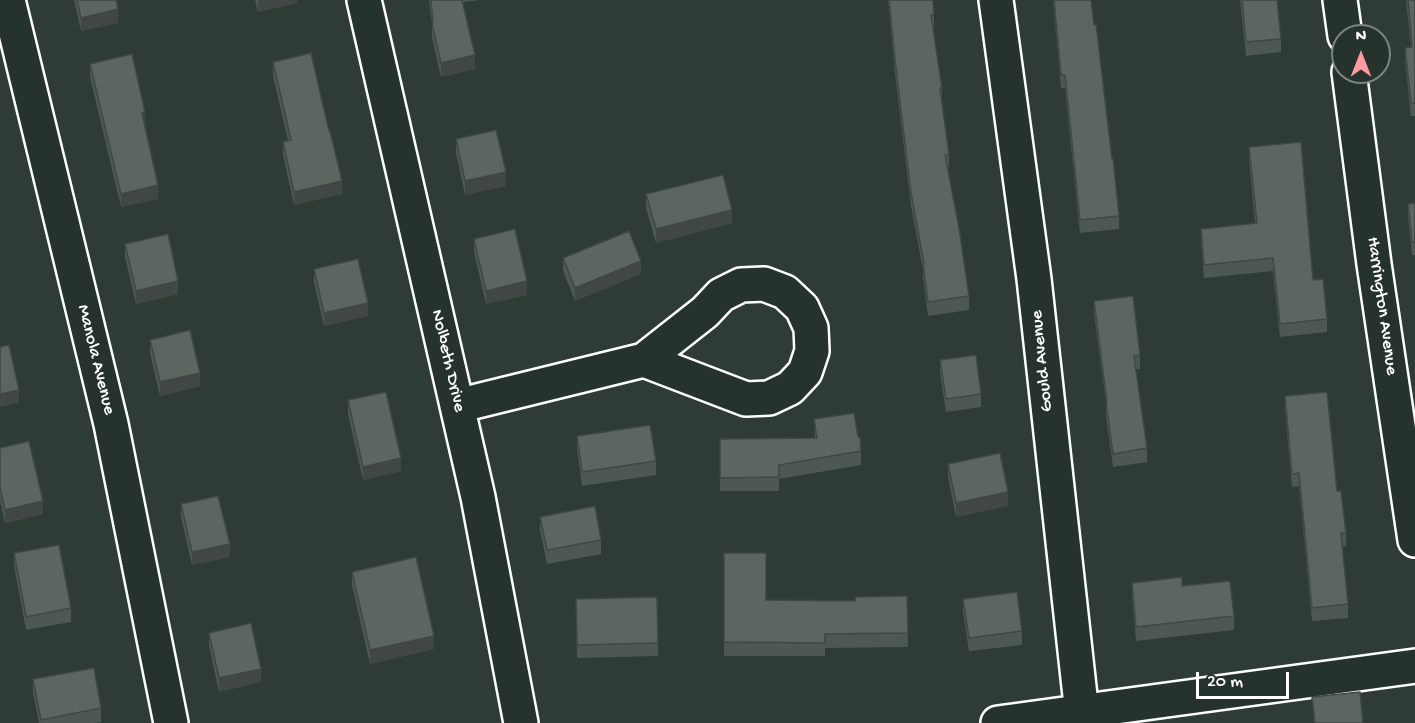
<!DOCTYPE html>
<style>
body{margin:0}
#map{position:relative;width:1415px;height:723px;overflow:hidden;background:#2f3b35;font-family:"Gochi Hand",sans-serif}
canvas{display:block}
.north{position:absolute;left:1331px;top:24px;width:60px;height:60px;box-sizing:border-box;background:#26332d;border:2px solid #7d8581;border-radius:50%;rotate:0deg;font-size:16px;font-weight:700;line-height:24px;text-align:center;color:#fff}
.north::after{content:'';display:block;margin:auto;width:21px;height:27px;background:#ff9aa2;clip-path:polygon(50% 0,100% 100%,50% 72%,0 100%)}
.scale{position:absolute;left:1196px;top:672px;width:93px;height:27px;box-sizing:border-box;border:3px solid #fff;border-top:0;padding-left:8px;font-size:18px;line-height:21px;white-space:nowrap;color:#fff;-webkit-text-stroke:4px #26332d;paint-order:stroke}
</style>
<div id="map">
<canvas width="1415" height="723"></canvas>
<div class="north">N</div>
<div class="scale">20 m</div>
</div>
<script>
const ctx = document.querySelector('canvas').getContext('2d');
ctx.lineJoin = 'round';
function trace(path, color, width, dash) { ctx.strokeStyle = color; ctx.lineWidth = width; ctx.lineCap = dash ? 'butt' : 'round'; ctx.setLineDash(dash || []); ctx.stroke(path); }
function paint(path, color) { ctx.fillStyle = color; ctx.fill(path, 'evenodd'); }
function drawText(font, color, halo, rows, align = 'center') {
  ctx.font = font + ' "Gochi Hand",sans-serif'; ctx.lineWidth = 4.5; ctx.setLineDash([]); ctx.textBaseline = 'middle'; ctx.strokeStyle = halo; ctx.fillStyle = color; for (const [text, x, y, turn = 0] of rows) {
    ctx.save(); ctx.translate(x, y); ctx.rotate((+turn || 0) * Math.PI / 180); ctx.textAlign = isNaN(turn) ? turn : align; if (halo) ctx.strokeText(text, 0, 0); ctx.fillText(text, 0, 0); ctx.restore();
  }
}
const minor = new Path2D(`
 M8,0L111,424L171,723
 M364,0L478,497L521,723
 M996,0L1034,279L1083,723
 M1340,0L1345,36
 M1349,72L1374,264L1415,540
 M457,406L644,360L705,312L721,295L741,285L764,284L785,292L802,308L811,328L812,351L805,372L790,388L769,398L746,399L644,360
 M998,723L1415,666`);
trace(minor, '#fff', 38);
trace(minor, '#26332d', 33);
paint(new Path2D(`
 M74,0H116L118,23L81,31Z
 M255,0H297V3L258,12Z
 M429,0H480L463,2L475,69L441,77L432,38V24Z
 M888,0H933L934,15V28H933L942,88V100L949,155V168H948L969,296V310L928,316L923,277V270L911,206L895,73Z
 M1053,0H1091L1119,216V229L1080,233L1065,88H1061Z
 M1240,0H1277L1281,39V52L1246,56Z
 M1406,0H1415V116H1411L1405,61V48L1411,47Z
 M273,62L342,194L294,205L283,155V142L288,141L273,76Z
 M90,64L145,126L158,199L121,207L90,77Z
 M456,139L506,186L465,195L456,153Z
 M1249,147L1313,280L1327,319V332L1280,337L1273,271L1204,278L1201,242V229L1255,223L1249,160Z
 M646,194L732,223L656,243L646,208Z
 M1415,203V255H1412L1408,217V204Z
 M474,239L527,295L486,304L474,252Z
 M125,244L178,294L136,304L125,257Z
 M563,258L641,274L575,301L563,271Z
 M314,269L368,316L324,326L314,283Z
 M1094,301L1140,355V369H1135L1147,448V462L1113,467L1106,416V402L1094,314Z
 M150,340L200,386L160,396L150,353Z
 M940,360L981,394V407L946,412L940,373Z
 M1285,396L1337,491L1346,533V546L1342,547L1348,604V618L1312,621L1299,486L1292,487L1285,410Z
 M348,400L401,471L363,480L348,414Z
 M814,419L858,437L861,451V465L779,479V491H720V439L815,438Z
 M577,436L656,461V475L582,486L577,449Z
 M0,448L43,514L5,523L0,500Z
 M948,464L1008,506L956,517L948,477Z
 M181,504L230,557L192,565L181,517Z
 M540,517L601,540V554L547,564L540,530Z
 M14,553L71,608V622L26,630L14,566Z
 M724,553L766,600L855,601L907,596L908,647L825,648V656H724Z
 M352,572L434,649L370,664L352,585Z
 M1132,583L1182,586L1234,616V630L1136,641L1132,596Z
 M657,597L658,656L577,658L576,599Z
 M963,599L1022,631V645L969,651L963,612Z
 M209,633L261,682L219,692L209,646Z
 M33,679L101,708V722L95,723H39L33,693Z
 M1312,697L1363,723H1314Z`), '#4e5853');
paint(new Path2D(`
 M258,0H297V3L258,12Z
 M118,9V23L81,31V18Z
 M475,55V69L441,77V63Z
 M145,112V126L142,127V113Z
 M506,172V186L465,195V181Z
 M342,181V194L294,205V192Z
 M158,185V199L121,207V194Z
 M732,210V223L656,243V229Z
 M641,261V274L575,301V288Z
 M178,281V294L136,304V291Z
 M527,281V295L486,304V291Z
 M368,303V316L324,326V313Z
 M200,373V386L160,396V382Z
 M19,390V403L0,407V394Z
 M401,458V471L363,480V467Z
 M1008,492V506L956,517V503Z
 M43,501V514L5,523V510Z
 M230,544V557L192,565V552Z
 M434,636V649L370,664V650Z
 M261,669V682L219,692V678Z`), '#404744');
const building = new Path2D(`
 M77,0H116L118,9L81,18Z
 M431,0H462L475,55L441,63L432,24H433Z
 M889,0H933L934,15H931L942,88H940L949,155H945L959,228L969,296L928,302L923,264H924L911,193L895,60Z
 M1054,0H1091L1094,25L1096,24L1112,159L1113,158L1119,216L1080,220L1065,75H1061Z
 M1242,0H1277L1281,39L1246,42Z
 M1408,0H1415V103H1411L1405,48L1412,47Z
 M311,53L329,131H330L342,181L294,192L283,142L291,140L273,62Z
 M132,54L145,112L142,113L158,185L121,194L90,64Z
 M496,130L506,172L465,181L456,139Z
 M1301,142L1313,280L1323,279L1327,319L1280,324L1273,258L1204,265L1201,229L1257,223L1249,147Z
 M723,175L732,210L656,229L646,194Z
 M1415,203V242H1412L1408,204Z
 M515,229L527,281L486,291L474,239Z
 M629,231L641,261L575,288L563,258Z
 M168,234L178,281L136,291L125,244Z
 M358,259L368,303L324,313L314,269Z
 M1133,296L1140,355L1134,356L1147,448L1113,454L1106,402H1107L1094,301Z
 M190,330L200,373L160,382L150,340Z
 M9,345L19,390L0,394V347Z
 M976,355L981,394L946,399L940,360Z
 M386,392L401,458L363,467L348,400Z
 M1327,392L1337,491H1341L1346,533H1341L1348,604L1312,608L1299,473L1292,474L1285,396Z
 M854,413L858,437H860L861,451L779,465V477L720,478V439L817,438L814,419Z
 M650,425L656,461L582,472L577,436Z
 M29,441L43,501L5,510L0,487V448Z
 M1000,453L1008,492L956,503L948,464Z
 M218,496L230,544L192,552L181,504Z
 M595,506L601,540L547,550L540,517Z
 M59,545L71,608L26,617L14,553Z
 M724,553H766V600L855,601V597L907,596L908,633L825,634V643L724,642Z
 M416,557L434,636L370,650L352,572Z
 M1182,577V586L1230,581L1234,616L1136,627L1132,583Z
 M1017,592L1022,631L969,638L963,599Z
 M657,597L658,643L577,645L576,599Z
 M251,623L261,669L219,678L209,633Z
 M94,668L101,708L41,720L33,679Z
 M1360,692L1363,723H1315L1312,697Z`);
paint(building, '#5b6661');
trace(building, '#404744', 1.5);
drawText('18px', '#fff', '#26332d', [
 ["Harrington Avenue",1381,306,82],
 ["Manola Avenue",95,360,76],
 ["Nolbeth Drive",447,361,77],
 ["Gould Avenue",1043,361,-96]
]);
</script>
